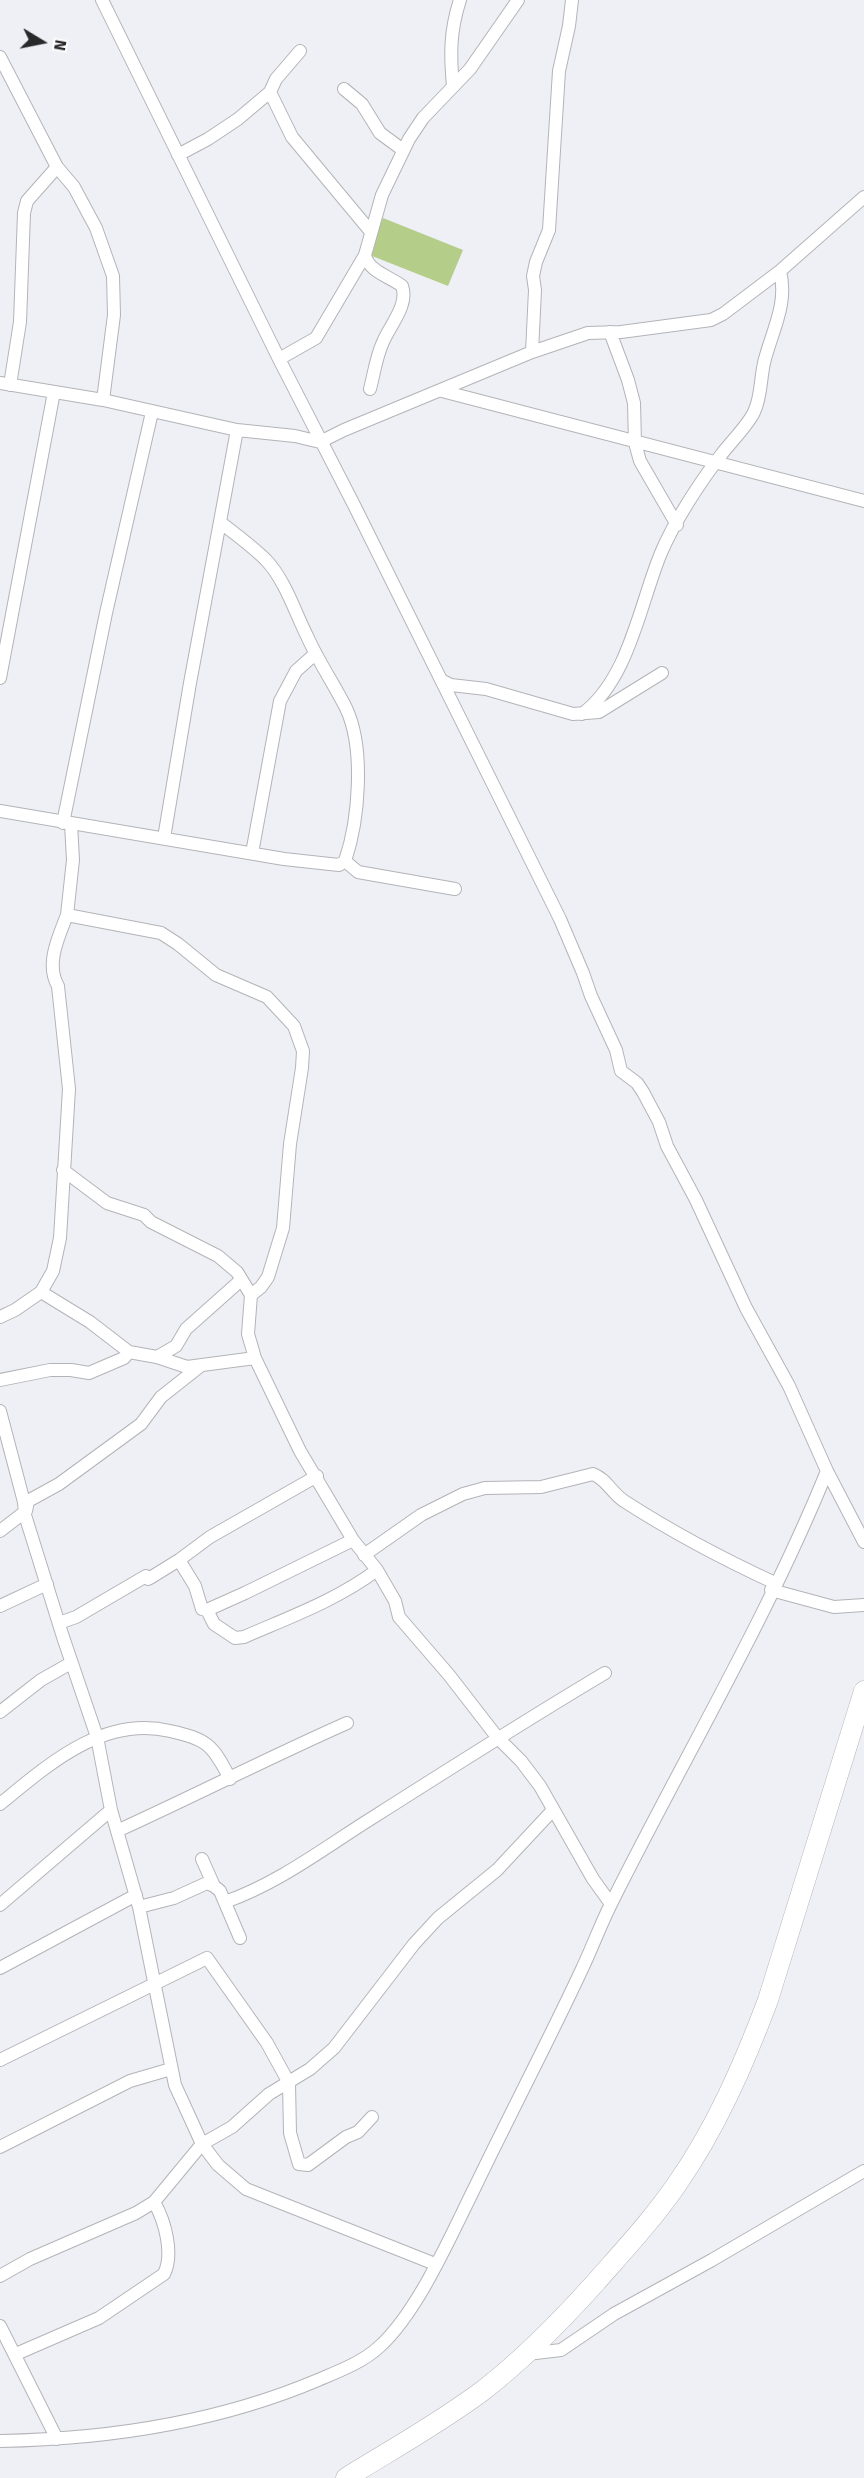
<!DOCTYPE html>
<style>
body{margin:0}
#map{position:relative;width:864px;height:2478px;overflow:hidden;background:#eff0f5;font-family:"Fira Sans",sans-serif}
canvas{display:block}
.north{position:absolute;left:12px;top:12px;width:60px;height:60px;-webkit-text-stroke:4px #fff;paint-order:stroke;rotate:100deg;font-size:16px;font-weight:700;line-height:24px;text-align:center;color:#29292b}
.north::after{content:'';display:block;margin:auto;width:21px;height:27px;background:#29292b;clip-path:polygon(50% 0,100% 100%,50% 72%,0 100%)}
</style>
<div id="map">
<canvas width="864" height="2478"></canvas>
<div class="north">N</div>
</div>
<script>
const ctx = document.querySelector('canvas').getContext('2d');
ctx.lineJoin = 'round';
function paint(path, color) { ctx.fillStyle = color; ctx.fill(path, 'evenodd'); }
function trace(path, color, width, dash) { ctx.strokeStyle = color; ctx.lineWidth = width; ctx.lineCap = dash ? 'butt' : 'round'; ctx.setLineDash(dash || []); ctx.stroke(path); }
paint(new Path2D(`
 M383,218L463,250L448,286L367,254Z`), '#b4ce8a');
const minor = new Path2D(`
 M102,0L279,359L354,505L560,919L583,973L591,996L616,1050L621,1071L637,1083L643,1092L659,1122L667,1146L696,1200L746,1308L789,1386L827,1471L864,1542
 M0,57L57,167L74,187L96,228L113,276L114,315L103,400
 M453,86C450,55 450,30 460,0
 M344,89L362,104L380,133L403,150
 M270,92L292,137L371,232
 M178,155L208,139L238,119L270,92L276,79L300,51
 M610,332L628,380L634,403L635,443L640,461L677,525
 M532,352L535,290L533,276L536,262L549,230L559,71L569,26L572,0
 M279,359L316,338L365,255
 M0,383L103,400L237,430L295,436L320,442L344,430L532,352L588,333L621,332L711,320L723,314L780,271L864,197
 M10,385L20,322L24,213L27,201L57,167
 M370,389C374,374 376,357 383,342C390,325 409,305 402,286C389,276 369,272 365,255L382,195L409,139L423,118L470,69L518,0
 M442,391L864,501
 M0,678L54,392
 M441,680L451,685L486,689L573,714L599,712L662,673
 M582,714C629,680 640,603 661,553C674,522 700,482 721,455C729,444 749,424 754,412C762,396 760,376 765,359C773,329 788,303 780,271
 M0,811L284,859L339,865L345,861C359,820 365,748 346,708C334,684 318,661 307,636C295,612 285,580 266,560C252,546 235,534 220,522
 M63,823L106,613L152,412
 M164,838L190,683L237,430
 M252,853L280,701L296,671L315,654
 M345,861L358,872L455,889
 M67,915L73,860L71,824
 M63,1170L107,1203L144,1215L151,1222L218,1256L237,1272L251,1295
 M41,1292L90,1322L129,1352L157,1357L187,1367L255,1358
 M0,1317L15,1310L41,1292L53,1271L60,1238L69,1089L58,986C45,964 59,936 67,915L161,933L178,944L216,975L267,997L294,1026L303,1051L302,1068L290,1144L283,1228L268,1277L261,1287L251,1295L248,1334L255,1358L300,1451L353,1540L377,1570L395,1601L399,1617L449,1675L497,1737L521,1761L540,1786L593,1879L611,1904
 M157,1357L176,1346L186,1329L241,1280
 M0,1380L50,1370H71L89,1373L124,1358L129,1352
 M0,1411L24,1502L25,1515L63,1637L97,1737L111,1810L139,1907L175,2085L202,2144L218,2165L246,2189L435,2264
 M0,1531L26,1511L28,1501L59,1484L141,1424L161,1397L199,1367
 M364,1555L421,1515L463,1494L485,1488L541,1487L593,1474C606,1479 612,1493 624,1501C672,1532 723,1559 775,1583
 M179,1560L195,1586L202,1609L207,1610L214,1624L235,1638L244,1637C290,1617 337,1600 377,1570
 M771,1590L834,1607L864,1605
 M0,1606L47,1584
 M207,1610L245,1593L353,1540
 M59,1623L76,1617L146,1576L148,1579L150,1578L179,1560L210,1537L317,1476
 M0,1712L41,1680L71,1663
 M0,1804C48,1765 103,1715 170,1731C207,1739 213,1745 230,1779
 M117,1831C194,1796 270,1757 347,1723
 M202,1859L214,1886
 M225,1902C279,1883 324,1848 372,1818C449,1769 526,1720 605,1673
 M0,1905L111,1810
 M139,1907L174,1898L207,1883L214,1886L220,1891L240,1938
 M0,1968L136,1895
 M0,2060L207,1958L267,2043L289,2083L290,2133L299,2164L308,2165L346,2137L358,2132L372,2117
 M0,2147L130,2081L171,2069
 M0,2276L30,2259L136,2213L154,2202L202,2144L232,2127L269,2094L310,2069L334,2048L414,1944L438,1918L497,1870L553,1810
 M0,2326L57,2439
 M16,2354L99,2318L164,2274C174,2254 165,2221 154,2202
 M527,2354L561,2350L614,2314L712,2260L864,2171
 M0,2441C108,2439 219,2422 318,2380C339,2371 363,2362 379,2347C418,2312 451,2235 475,2187C510,2114 548,2042 582,1969C592,1948 600,1926 610,1906C682,1761 766,1621 827,1471`);
const trunk = new Path2D(`
 M346,2478C391,2450 438,2424 481,2392C523,2360 561,2321 596,2282C624,2250 653,2219 677,2184C716,2128 744,2064 768,2000L864,1691`);
trace(minor, '#b3b4b8', 14);
trace(trunk, '#b3b4b8', 21);
trace(minor, '#fff', 12);
trace(trunk, '#fff', 20);
</script>
